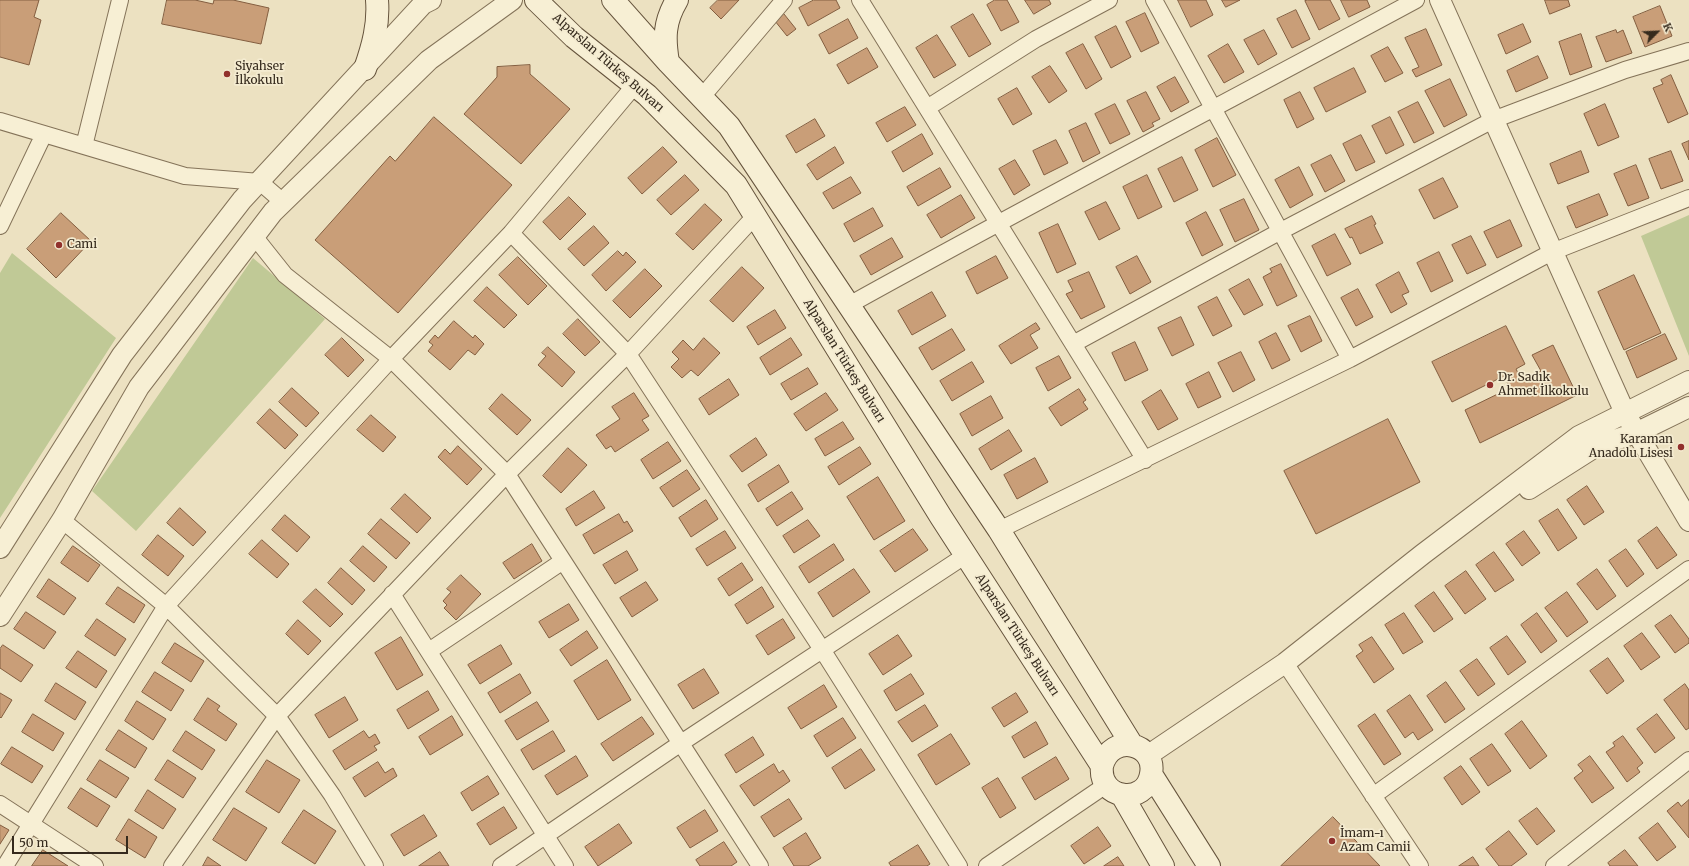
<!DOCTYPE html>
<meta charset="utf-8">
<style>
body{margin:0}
#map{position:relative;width:1689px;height:866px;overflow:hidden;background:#ece1c1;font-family:Merriweather,serif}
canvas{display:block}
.north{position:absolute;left:1637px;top:12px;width:40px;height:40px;-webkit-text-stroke:3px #f4ebd0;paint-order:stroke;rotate:66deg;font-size:11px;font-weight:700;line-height:16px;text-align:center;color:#352a1d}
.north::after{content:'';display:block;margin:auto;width:14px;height:18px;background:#352a1d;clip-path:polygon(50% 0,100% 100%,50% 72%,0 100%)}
.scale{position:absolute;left:12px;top:836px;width:116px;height:18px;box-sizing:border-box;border:2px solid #352a1d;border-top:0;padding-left:5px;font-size:12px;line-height:14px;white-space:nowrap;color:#352a1d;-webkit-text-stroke:3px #f4ebd0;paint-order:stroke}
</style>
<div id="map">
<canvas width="1689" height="866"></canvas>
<div class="north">K</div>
<div class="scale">50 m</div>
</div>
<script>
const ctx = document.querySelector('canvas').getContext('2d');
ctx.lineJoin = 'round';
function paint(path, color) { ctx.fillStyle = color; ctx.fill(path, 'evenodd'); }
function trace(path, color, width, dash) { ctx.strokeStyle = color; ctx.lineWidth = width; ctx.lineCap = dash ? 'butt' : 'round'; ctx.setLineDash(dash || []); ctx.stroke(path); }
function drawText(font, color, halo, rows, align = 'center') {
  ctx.font = font + ' Merriweather,serif'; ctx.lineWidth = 3.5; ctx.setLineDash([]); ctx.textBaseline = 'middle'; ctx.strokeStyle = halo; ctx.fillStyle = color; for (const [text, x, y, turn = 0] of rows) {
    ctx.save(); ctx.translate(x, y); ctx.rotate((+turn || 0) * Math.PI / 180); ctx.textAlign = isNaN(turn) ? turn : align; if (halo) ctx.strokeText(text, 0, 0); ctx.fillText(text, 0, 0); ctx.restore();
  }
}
paint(new Path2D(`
 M1689,215V356L1641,236Z
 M12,253L116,338L0,518V273Z
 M253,258L325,319L136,531L92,491Z`), '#c0c996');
const building = new Path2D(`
 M0,0H39L34,17L41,20L29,65L0,57Z
 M167,0H195L213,4L214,0H233L269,8L261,44L162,24Z
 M718,0H739L721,19L710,8Z
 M814,0H836L840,8L808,26L799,8Z
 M995,0H1007L1019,22L1001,31L987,5Z
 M1025,0H1049L1051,4L1034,14Z
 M1178,0H1206L1213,15L1191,27Z
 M1222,0H1240L1226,7Z
 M1308,0H1330L1340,19L1319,30L1305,1Z
 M1341,0H1367L1370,7L1349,17Z
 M1545,0H1568L1570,6L1550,14Z
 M1660,6L1672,36L1645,47L1633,17Z
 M1296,10L1310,39L1292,48L1277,19Z
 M1145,13L1159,43L1141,52L1126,22Z
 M784,14L796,29L787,36L775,21Z
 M973,14L991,44L969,57L951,27Z
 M848,19L858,38L829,54L819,35Z
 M1523,24L1531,42L1506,54L1498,35Z
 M1116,26L1131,57L1111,68L1095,37Z
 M1426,29L1442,65L1416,77L1412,70L1419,67L1405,38Z
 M1264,30L1277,54L1258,65L1244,40Z
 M1616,30L1617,33L1623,30L1632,53L1606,62L1596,37Z
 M1581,34L1592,67L1570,75L1559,42Z
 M937,35L956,65L934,78L916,48Z
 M1083,44L1102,79L1086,89L1066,53Z
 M1228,44L1244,72L1224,83L1208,56Z
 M1388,47L1403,73L1385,82L1371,56Z
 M867,48L878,67L848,84L837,65Z
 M1538,56L1548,78L1516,92L1507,71Z
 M530,65V74L570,109L521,164L464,114L497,77V67Z
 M1050,66L1067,91L1049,103L1032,77Z
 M1354,68L1366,92L1326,112L1314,88Z
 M1671,75L1688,114L1668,123L1653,88L1663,84L1661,80Z
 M1175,77L1189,102L1171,112L1157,87Z
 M1450,79L1467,115L1444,127L1425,91Z
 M1017,88L1032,114L1013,125L998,99Z
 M1146,92L1160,119L1152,123L1154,126L1143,132L1127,101Z
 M1300,92L1314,119L1297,128L1284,100Z
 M1418,102L1434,133L1414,143L1398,112Z
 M1115,104L1130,134L1110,144L1095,114Z
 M1605,104L1619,137L1598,146L1584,114Z
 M905,107L916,125L887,142L876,123Z
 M434,117L512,185L398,313L315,240L390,156L395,161Z
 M1390,117L1404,145L1386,154L1372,126Z
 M815,119L825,136L796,153L786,136Z
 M1086,123L1100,153L1083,162L1069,131Z
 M922,134L933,154L903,172L892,152Z
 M1361,135L1375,162L1356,171L1343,144Z
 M1217,138L1236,175L1213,187L1195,150Z
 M1056,140L1068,163L1044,175L1033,151Z
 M1689,141V160L1682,144Z
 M663,147L677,162L642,194L628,178Z
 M835,147L844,163L817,180L807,165Z
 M1581,151L1589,172L1558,184L1550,164Z
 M1671,151L1683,181L1661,189L1649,159Z
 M1331,155L1345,181L1325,192L1311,165Z
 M1182,157L1198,190L1174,202L1158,169Z
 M1015,160L1030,185L1014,195L999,169Z
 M1636,165L1649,198L1628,206L1614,174Z
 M1299,167L1313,195L1290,208L1275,180Z
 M940,168L951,187L918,206L907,187Z
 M685,175L699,190L671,215L657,200Z
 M1147,175L1162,207L1138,219L1123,187Z
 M851,177L861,193L833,209L823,193Z
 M1443,178L1458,207L1434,219L1419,190Z
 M1599,194L1608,215L1576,228L1567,207Z
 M961,195L975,218L941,238L927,215Z
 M569,197L586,214L560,240L543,222Z
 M1244,199L1259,230L1235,242L1220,210Z
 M1106,202L1120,229L1099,240L1085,212Z
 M705,204L722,220L693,250L676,234Z
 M873,208L883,226L854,242L844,224Z
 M1206,212L1223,245L1202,256L1186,223Z
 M61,213L91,241L56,278L27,249Z
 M1372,216L1376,224L1374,225L1383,243L1360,254L1352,237L1350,238L1345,229Z
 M1510,220L1522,246L1497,258L1484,232Z
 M1058,224L1076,264L1057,273L1039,233Z
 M594,226L609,243L584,266L568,249Z
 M1335,234L1351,264L1327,276L1312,246Z
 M1471,236L1486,265L1467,274L1452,245Z
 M892,238L903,257L871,275L860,256Z
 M618,251L623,256L626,252L636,262L606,291L592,275Z
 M1439,252L1453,281L1431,292L1417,263Z
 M996,256L1008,278L977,294L966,272Z
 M1137,256L1151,282L1130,294L1116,267Z
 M518,257L547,286L528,305L499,275Z
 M1281,264L1297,296L1277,306L1263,277L1272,272L1270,269Z
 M742,267L764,288L733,322L710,301Z
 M645,269L662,286L630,318L613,301Z
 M1089,272L1105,307L1081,319L1066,294L1073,291L1068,281Z
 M1399,272L1409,292L1402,295L1407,304L1391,313L1376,285Z
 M1634,275L1661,333L1624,350L1598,292Z
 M1249,279L1263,305L1244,315L1229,290Z
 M487,287L517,315L504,328L474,301Z
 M1358,289L1373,317L1356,326L1341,298Z
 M932,292L946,316L912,335L898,311Z
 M1217,297L1232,326L1213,336L1198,307Z
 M775,310L786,328L758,345L747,327Z
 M1310,316L1322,341L1301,352L1288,326Z
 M1181,317L1194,345L1172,356L1158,328Z
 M578,319L600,342L585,356L563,334Z
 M454,321L473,338L475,335L484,344L475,355L468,350L450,370L428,351L433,345L429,342L435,335L438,338Z
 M1036,323L1040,329L1030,335L1038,348L1011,364L999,346Z
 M1506,326L1525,364L1516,369L1522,381L1541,371L1532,355L1553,345L1577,395L1480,443L1465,410L1510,388L1504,376L1452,402L1432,362Z
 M952,329L965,350L932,370L919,348Z
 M1276,333L1290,360L1272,369L1259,342Z
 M1665,334L1677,359L1637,378L1626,352Z
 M342,338L364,360L348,377L325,355Z
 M704,338L720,353L698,376L691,370L682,378L671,367L679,359L672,352L683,340L693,350Z
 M791,338L802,355L770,375L760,358Z
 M1135,342L1148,370L1125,381L1112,353Z
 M548,347L575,372L562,387L538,365L546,356L542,353Z
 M1241,352L1255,380L1233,392L1218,363Z
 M1059,356L1071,378L1048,391L1036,368Z
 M972,362L984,382L952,401L940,381Z
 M808,368L818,384L791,400L781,384Z
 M1209,372L1221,397L1198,408L1186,384Z
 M729,379L739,395L709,415L699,399Z
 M292,388L319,413L306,427L279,402Z
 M1079,389L1086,400L1083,402L1088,409L1061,426L1049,408Z
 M1161,390L1178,419L1158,430L1142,402Z
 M634,393L649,416L642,420L649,430L615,452L611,446L606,449L596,435L620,419L612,407Z
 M826,393L838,410L806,431L794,414Z
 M502,394L531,420L517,435L489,409Z
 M991,396L1003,418L972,436L960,414Z
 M270,409L298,435L285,449L257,423Z
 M371,415L396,437L383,452L357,430Z
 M1388,419L1420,482L1316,534L1284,471Z
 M843,422L854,439L825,456L815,439Z
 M1009,430L1022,451L991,470L979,449Z
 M756,438L767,455L742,472L730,456Z
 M668,442L681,461L653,479L641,460Z
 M458,446L482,469L467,485L438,457L445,449L450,454Z
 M860,447L871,464L839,485L828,467Z
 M568,448L587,465L561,493L543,476Z
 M1035,458L1048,482L1017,499L1004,475Z
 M779,465L789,482L758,502L748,485Z
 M687,470L700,489L673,507L660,488Z
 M878,477L905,521L874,540L847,497Z
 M1587,486L1604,512L1584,525L1567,500Z
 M594,491L605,508L576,526L566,509Z
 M792,492L803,509L777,526L766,509Z
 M405,494L431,518L417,533L391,509Z
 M706,500L718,519L691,537L679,518Z
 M180,508L206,532L193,546L167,523Z
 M1558,509L1577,538L1558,551L1539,521Z
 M619,514L624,523L627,521L633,531L594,554L583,535Z
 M285,515L310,537L297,552L272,530Z
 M381,519L410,543L396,559L368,534Z
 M808,520L820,536L794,553L783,536Z
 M1657,527L1677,555L1657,569L1638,541Z
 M913,529L928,550L895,572L880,551Z
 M725,531L736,548L707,566L696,549Z
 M1524,531L1540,553L1522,566L1506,544Z
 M158,535L184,556L168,576L142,555Z
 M262,540L289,564L277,578L249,554Z
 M532,544L542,561L514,579L503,563Z
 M834,544L844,560L809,583L799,567Z
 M73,546L100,565L88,582L61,563Z
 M363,546L387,567L374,582L350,561Z
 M1626,549L1644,574L1627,587L1609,561Z
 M627,551L638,570L615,584L603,565Z
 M1494,552L1514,580L1495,592L1476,565Z
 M742,563L753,580L729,596L718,579Z
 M341,568L365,590L352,605L328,583Z
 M854,569L870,592L833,617L818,593Z
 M1597,569L1616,596L1597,610L1577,584Z
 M1466,571L1486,599L1465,614L1445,586Z
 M461,575L481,594L456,620L444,608L447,605L443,601L451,592L447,589Z
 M49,579L76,598L64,615L37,597Z
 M646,582L658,600L632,617L620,598Z
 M118,587L145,605L134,623L106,604Z
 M762,587L774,607L747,624L735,605Z
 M316,589L343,614L330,627L303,602Z
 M1434,592L1453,619L1434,632L1415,606Z
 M1567,592L1588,622L1567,637L1545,608Z
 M569,604L579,620L549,638L539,622Z
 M26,612L56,632L44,649L14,629Z
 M1404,613L1423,642L1403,654L1385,625Z
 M1537,613L1557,641L1541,653L1521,625Z
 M1671,615L1689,639V643L1675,653L1655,626Z
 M97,619L126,639L115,656L85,636Z
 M783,619L795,638L768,655L756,636Z
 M298,620L321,641L308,655L286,634Z
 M587,631L598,648L571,666L560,650Z
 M1642,633L1660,657L1641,670L1624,646Z
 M898,635L912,656L883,675L869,654Z
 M1507,636L1526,662L1508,675L1490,648Z
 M401,637L423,675L397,690L375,653Z
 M1372,637L1394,669L1374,683L1356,656L1363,651L1359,645Z
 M175,643L204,661L191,682L162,663Z
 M3,645L33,665L21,682L0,668V649Z
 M501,645L512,664L480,684L468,665Z
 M78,651L107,671L96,688L66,668Z
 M1608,658L1624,681L1607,694L1590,671Z
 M1477,659L1495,684L1478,696L1460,671Z
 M607,660L631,700L598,720L574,681Z
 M704,669L719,693L693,709L678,685Z
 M155,672L184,690L171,711L142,692Z
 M520,674L531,693L500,713L488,693Z
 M911,674L924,694L896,711L884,691Z
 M1446,682L1465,709L1445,723L1427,696Z
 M56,683L86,702L75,720L45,701Z
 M1685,684L1689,690V728L1686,730L1664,700Z
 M824,685L837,707L801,729L788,708Z
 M428,691L439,710L408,729L397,710Z
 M0,693L12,700L1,718L0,717Z
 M1016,693L1028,712L1004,727L992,708Z
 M1410,695L1433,730L1418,740L1413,732L1405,738L1387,711Z
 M345,697L358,720L329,738L315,715Z
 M208,698L220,706L217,710L237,724L226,741L194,720Z
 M137,701L166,719L153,740L125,721Z
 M537,702L549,721L517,740L505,721Z
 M925,705L938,726L912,742L898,722Z
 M33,714L64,733L53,751L22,732Z
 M1375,714L1401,754L1384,765L1358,726Z
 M1657,714L1675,738L1655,753L1637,729Z
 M452,716L463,735L430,755L419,737Z
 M642,717L654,734L613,761L601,744Z
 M843,718L856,738L827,757L814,736Z
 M1522,721L1547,756L1530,769L1505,734Z
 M1036,722L1048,744L1024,758L1012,737Z
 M119,730L147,748L135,768L106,750Z
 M186,731L215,750L202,770L173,751Z
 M364,731L369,738L375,734L380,743L374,746L377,750L345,770L333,751Z
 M553,731L565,751L533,770L521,750Z
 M951,734L970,764L936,785L918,755Z
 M1623,736L1643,763L1637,768L1640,772L1627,782L1606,752L1615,746L1613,743Z
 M753,737L764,755L736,773L725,755Z
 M1492,744L1511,771L1488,786L1470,759Z
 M12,747L43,766L32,783L1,764Z
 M861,749L875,770L845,789L832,768Z
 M576,756L588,776L557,795L545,776Z
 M1590,756L1614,788L1592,803L1574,778L1583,771L1578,765Z
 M1056,757L1069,779L1035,800L1022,778Z
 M100,760L129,778L116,798L87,780Z
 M168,760L196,778L183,798L155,780Z
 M267,760L300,780L279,813L246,792Z
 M378,762L385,773L393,768L397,776L365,797L353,778Z
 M774,764L779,773L783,770L790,781L754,806L740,786Z
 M1461,766L1480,792L1462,805L1444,778Z
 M488,776L499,794L472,811L461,793Z
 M998,778L1016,808L1000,818L982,788Z
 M81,788L110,806L97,827L68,808Z
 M148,790L176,809L163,829L135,811Z
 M789,799L802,819L774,837L761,817Z
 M1689,800V838L1667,811L1678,802L1681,806Z
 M504,807L517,828L490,845L477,824Z
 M234,808L267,828L246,861L213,840Z
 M1537,808L1555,831L1537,845L1519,821Z
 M304,810L336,831L315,864L282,843Z
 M705,810L718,831L690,848L677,828Z
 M424,815L437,836L404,856L391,835Z
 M1333,817L1380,866H1281Z
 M129,819L157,837L145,858L116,840Z
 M1658,823L1676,847L1657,861L1639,838Z
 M619,824L632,843L598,866L585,847Z
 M0,825L9,830L0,844Z
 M1098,827L1111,846L1084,864L1071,846Z
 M1509,831L1527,854L1511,866H1499L1486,849Z
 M806,833L821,858L808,866H794L783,848Z
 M724,842L737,862L731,866H700L696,860Z
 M918,845L930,864L927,866H891L889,863Z
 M43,850L68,866H32Z
 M1625,850L1638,866H1610L1608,863Z
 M440,852L449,866H419Z
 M208,857L221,866H203Z
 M1118,857L1124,866H1104Z
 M1473,857L1479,866H1459Z`);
paint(building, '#c99e78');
trace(building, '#835e40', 1);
const minor = new Path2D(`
 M860,0L1145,460
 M1154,0L1350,359
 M701,98L784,0
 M927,108L1036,39L1109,0
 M0,121L185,176L260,182L283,202
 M84,146L120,0
 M0,226L44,134
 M511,233L628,354L823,651L959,866
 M254,236L285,275L391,359L507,474L760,866
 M849,305C1036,201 1227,102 1416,0
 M1073,344L1279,232L1493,120L1625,70L1689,51
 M62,520L166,606L277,716L332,795L375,866
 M999,530L1350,359L1552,252L1689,198
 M392,594L565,866
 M429,651L563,561
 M1285,663L1420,866
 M1373,796L1689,569
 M0,804L95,866
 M5,866L166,606L391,359L511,233L635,85
 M172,866L277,716L507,474L628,354L755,216
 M501,866L681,743L966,555
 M987,866L1106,785
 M1554,866L1689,760`);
const tertiary = new Path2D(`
 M1440,0L1625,413L1689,521
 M1529,489L1595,447L1638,432L1689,407
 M0,548L122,355L242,200L423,4L431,0
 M0,616L62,520L139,387L273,212L429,60L512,0
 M1147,756L1285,663L1423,554L1579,436L1689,381`);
const secondary = new Path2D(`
 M536,0L574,37L647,95L736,185L941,517L1102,766C1098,800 1146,806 1151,774C1157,743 1111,732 1102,766
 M613,0L668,62L729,126L999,530L1132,745
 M668,62C664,38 664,22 677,0
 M365,69C373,46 379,24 377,0
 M1151,774L1209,866
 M1122,795L1163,866`);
trace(minor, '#847359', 18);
trace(tertiary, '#847359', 22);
trace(secondary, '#66543d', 24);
trace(minor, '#f7efd4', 16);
trace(tertiary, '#f7efd4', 20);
trace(secondary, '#f7efd4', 22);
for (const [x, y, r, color] of [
 [227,74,4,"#91312c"],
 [59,245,4,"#91312c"],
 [1490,385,4,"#91312c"],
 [1681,447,4,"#91312c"],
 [1332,841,4,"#91312c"]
]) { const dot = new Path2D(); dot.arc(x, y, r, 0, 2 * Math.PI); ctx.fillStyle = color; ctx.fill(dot); trace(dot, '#f4ebd0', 1.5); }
drawText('12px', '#352a1d', '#f4ebd0', [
 ["Alparslan Türkeş Bulvarı",608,63,41],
 ["Alparslan Türkeş Bulvarı",844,361,58],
 ["Alparslan Türkeş Bulvarı",1017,635,57]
]);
drawText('12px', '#352a1d', '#f4ebd0', [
 ["Siyahser",235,67],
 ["İlkokulu",235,81],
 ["Cami",67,245],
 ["Dr. Sadık",1498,378],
 ["Ahmet İlkokulu",1498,392],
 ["Karaman",1673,440,"right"],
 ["Anadolu Lisesi",1673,454,"right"],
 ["İmam-ı",1340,834],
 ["Azam Camii",1340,848]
], 'left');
</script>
